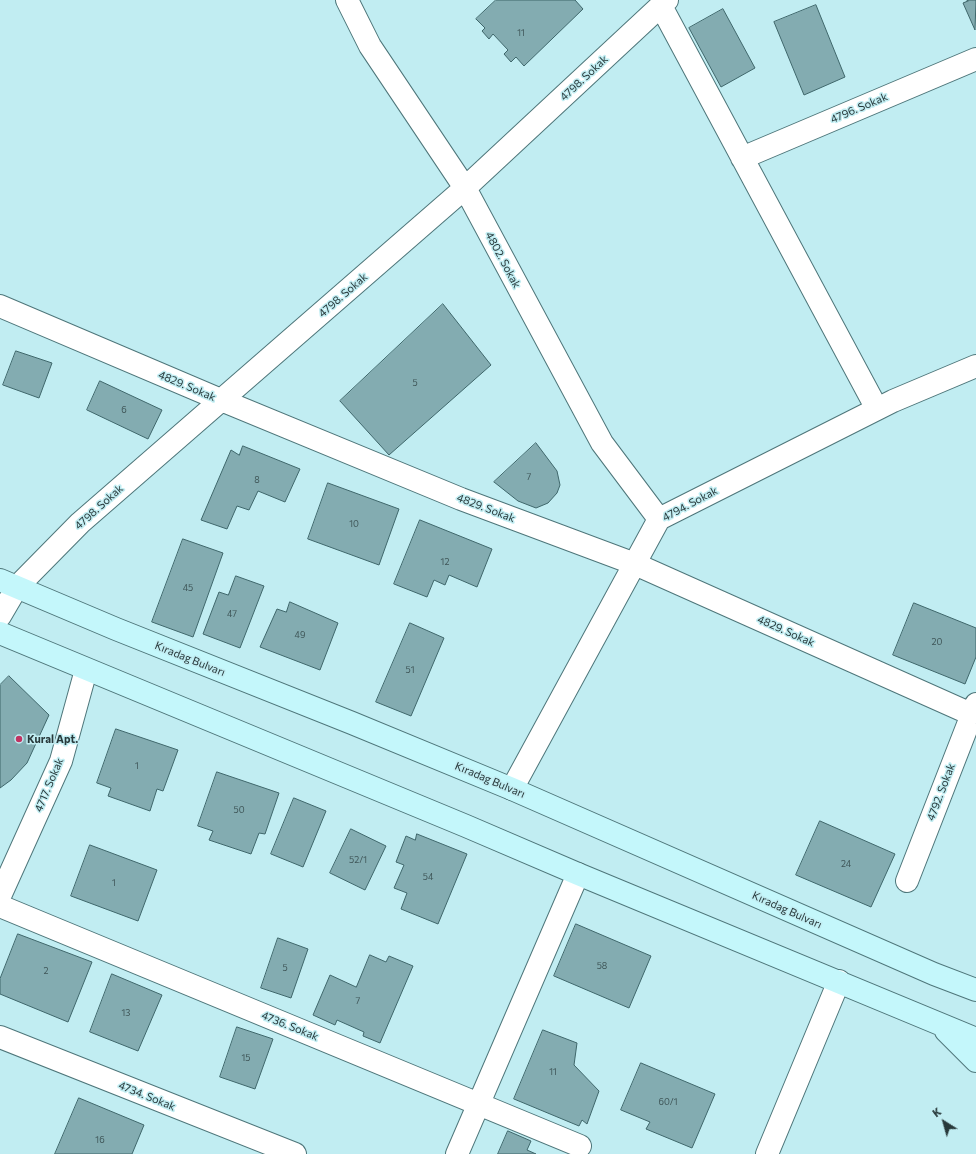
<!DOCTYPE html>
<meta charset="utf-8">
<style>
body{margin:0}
#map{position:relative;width:976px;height:1154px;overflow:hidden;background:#c1edf2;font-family:Commissioner,sans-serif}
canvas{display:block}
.north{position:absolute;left:924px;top:1102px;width:40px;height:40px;-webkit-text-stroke:3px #c1edf2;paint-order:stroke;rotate:323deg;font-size:11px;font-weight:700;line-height:16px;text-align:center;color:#28393b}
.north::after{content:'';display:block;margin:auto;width:14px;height:18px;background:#28393b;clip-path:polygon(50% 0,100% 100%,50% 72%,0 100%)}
</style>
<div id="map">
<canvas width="976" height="1154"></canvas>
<div class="north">K</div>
</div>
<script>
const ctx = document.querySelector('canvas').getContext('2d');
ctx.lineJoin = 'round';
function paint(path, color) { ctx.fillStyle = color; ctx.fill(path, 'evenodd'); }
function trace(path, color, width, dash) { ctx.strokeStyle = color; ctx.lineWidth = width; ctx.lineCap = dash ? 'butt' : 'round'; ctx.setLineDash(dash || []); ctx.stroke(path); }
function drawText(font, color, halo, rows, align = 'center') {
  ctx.font = font + ' Commissioner,sans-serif'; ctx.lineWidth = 3; ctx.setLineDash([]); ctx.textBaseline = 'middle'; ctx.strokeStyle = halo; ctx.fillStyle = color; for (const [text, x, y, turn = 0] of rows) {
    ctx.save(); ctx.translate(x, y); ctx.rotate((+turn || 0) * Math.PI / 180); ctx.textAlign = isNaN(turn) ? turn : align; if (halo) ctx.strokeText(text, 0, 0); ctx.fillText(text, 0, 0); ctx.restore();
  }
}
const building = new Path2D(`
 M496,0H575L583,9L524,66L516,57L511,62L504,54L508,50L493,34L489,39L482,31L485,28L476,19Z
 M967,0H976L975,30L963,3L968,1Z
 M816,5L845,77L804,95L774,22Z
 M723,9L755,68L721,87L689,28Z
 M443,304L491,365L389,455L340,401Z
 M16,351L52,363L39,398L3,385Z
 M100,381L162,410L148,439L87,410Z
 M536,443L557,471L560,485L557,493L548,503L536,508L518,501L494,482Z
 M243,446L300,469L285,502L258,491L249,510L237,506L227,529L201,520L231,450L239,455Z
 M328,483L399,509L379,565L308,539Z
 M420,520L492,549L477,587L449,575L445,585L434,580L427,597L394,584Z
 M183,539L223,553L193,637L152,622Z
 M236,576L264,586L240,648L203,634L219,592L228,595Z
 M290,602L338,623L320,670L260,647L277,609L286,612Z
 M914,603L976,628V657L965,684L893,655Z
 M410,623L444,638L411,716L376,702Z
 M9,676L49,715L27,763L11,780L0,788V685Z
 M116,729L178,750L163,791L157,789L150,811L108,796L111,788L97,783Z
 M217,772L279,793L265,834L259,833L251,854L209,840L213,831L198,826Z
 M294,798L326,811L303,867L271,854Z
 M820,821L895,854L871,907L796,875Z
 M351,829L386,846L365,890L330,873Z
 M417,834L467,854L438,924L401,909L407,893L394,888L404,865L396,862L406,836L415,840Z
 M90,845L157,870L138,921L71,896Z
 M576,924L651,956L629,1008L554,976Z
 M18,934L92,962L68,1022L0,994V979Z
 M278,938L308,949L291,998L261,988Z
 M370,955L386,962L389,956L413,966L380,1043L363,1036L364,1032L337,1020L335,1025L313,1015L330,975L356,987Z
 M112,974L162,995L138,1051L90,1032Z
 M237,1027L273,1039L255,1089L220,1077Z
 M543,1030L577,1043L574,1065L599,1091L587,1124L582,1120L579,1126L514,1099Z
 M641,1063L715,1094L692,1148L646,1129L650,1122L621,1110Z
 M79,1098L144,1125L132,1154H55Z
 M508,1131L531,1141L527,1150L536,1154H498Z`);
paint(building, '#83acb1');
trace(building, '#3f676b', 1);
const street = new Path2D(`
 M347,0L370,46L465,188L602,443L659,519
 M661,6L877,409
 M742,158L976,59
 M0,306L221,400L461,499L635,564L971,714
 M0,616L17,587L80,523L465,188L667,0
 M512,789L659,519L893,401L976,366
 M907,881L976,704
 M0,896L61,761L86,670
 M0,906L580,1146
 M0,1037L295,1154
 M457,1154L578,874
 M767,1154L839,981`);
const secondary = new Path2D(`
 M0,580L116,629L352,723L512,789L934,974L976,990
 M0,633L466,826L578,874L976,1039
 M946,1031L976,1061`);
trace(street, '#4e767a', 24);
trace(secondary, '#4e767a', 24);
trace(street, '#fff', 22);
trace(secondary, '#c4f7fb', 22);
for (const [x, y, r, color] of [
 [19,739,4,"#c13362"]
]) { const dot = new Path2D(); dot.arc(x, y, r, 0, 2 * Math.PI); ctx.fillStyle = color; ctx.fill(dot); trace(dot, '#c1edf2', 1.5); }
drawText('9px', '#3f5658', null, [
 ["11",521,33],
 ["5",415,383],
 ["6",124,410],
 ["7",529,477],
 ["8",257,480],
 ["10",354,524],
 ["12",445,562],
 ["45",188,588],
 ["47",232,614],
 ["49",300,635],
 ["20",937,642],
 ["51",410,670],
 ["1",137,766],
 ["50",239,810],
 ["52/1",358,860],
 ["24",846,864],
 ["54",428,877],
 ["1",114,883],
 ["58",602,966],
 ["5",285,968],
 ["2",46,971],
 ["7",358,1001],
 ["13",126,1013],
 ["15",246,1058],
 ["11",553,1072],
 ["60/1",668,1102],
 ["16",100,1140]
]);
drawText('11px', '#28393b', '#c1edf2', [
 ["4798. Sokak",584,78,-43],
 ["4796. Sokak",859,108,-23],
 ["4802. Sokak",503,260,62],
 ["4798. Sokak",343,295,-41],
 ["4829. Sokak",187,386,23],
 ["4794. Sokak",690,504,-28],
 ["4798. Sokak",99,507,-42],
 ["4829. Sokak",486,508,21],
 ["4829. Sokak",786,631,24],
 ["Kıradag Bulvarı",190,659,22],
 ["Kıradag Bulvarı",490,780,23],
 ["4717. Sokak",49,785,-67],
 ["4792. Sokak",941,792,-69],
 ["Kıradag Bulvarı",787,910,24],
 ["4736. Sokak",290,1026,22],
 ["4734. Sokak",147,1096,22]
]);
drawText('bold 11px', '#28393b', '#c1edf2', [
 ["Kural Apt.",27,739]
], 'left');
</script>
